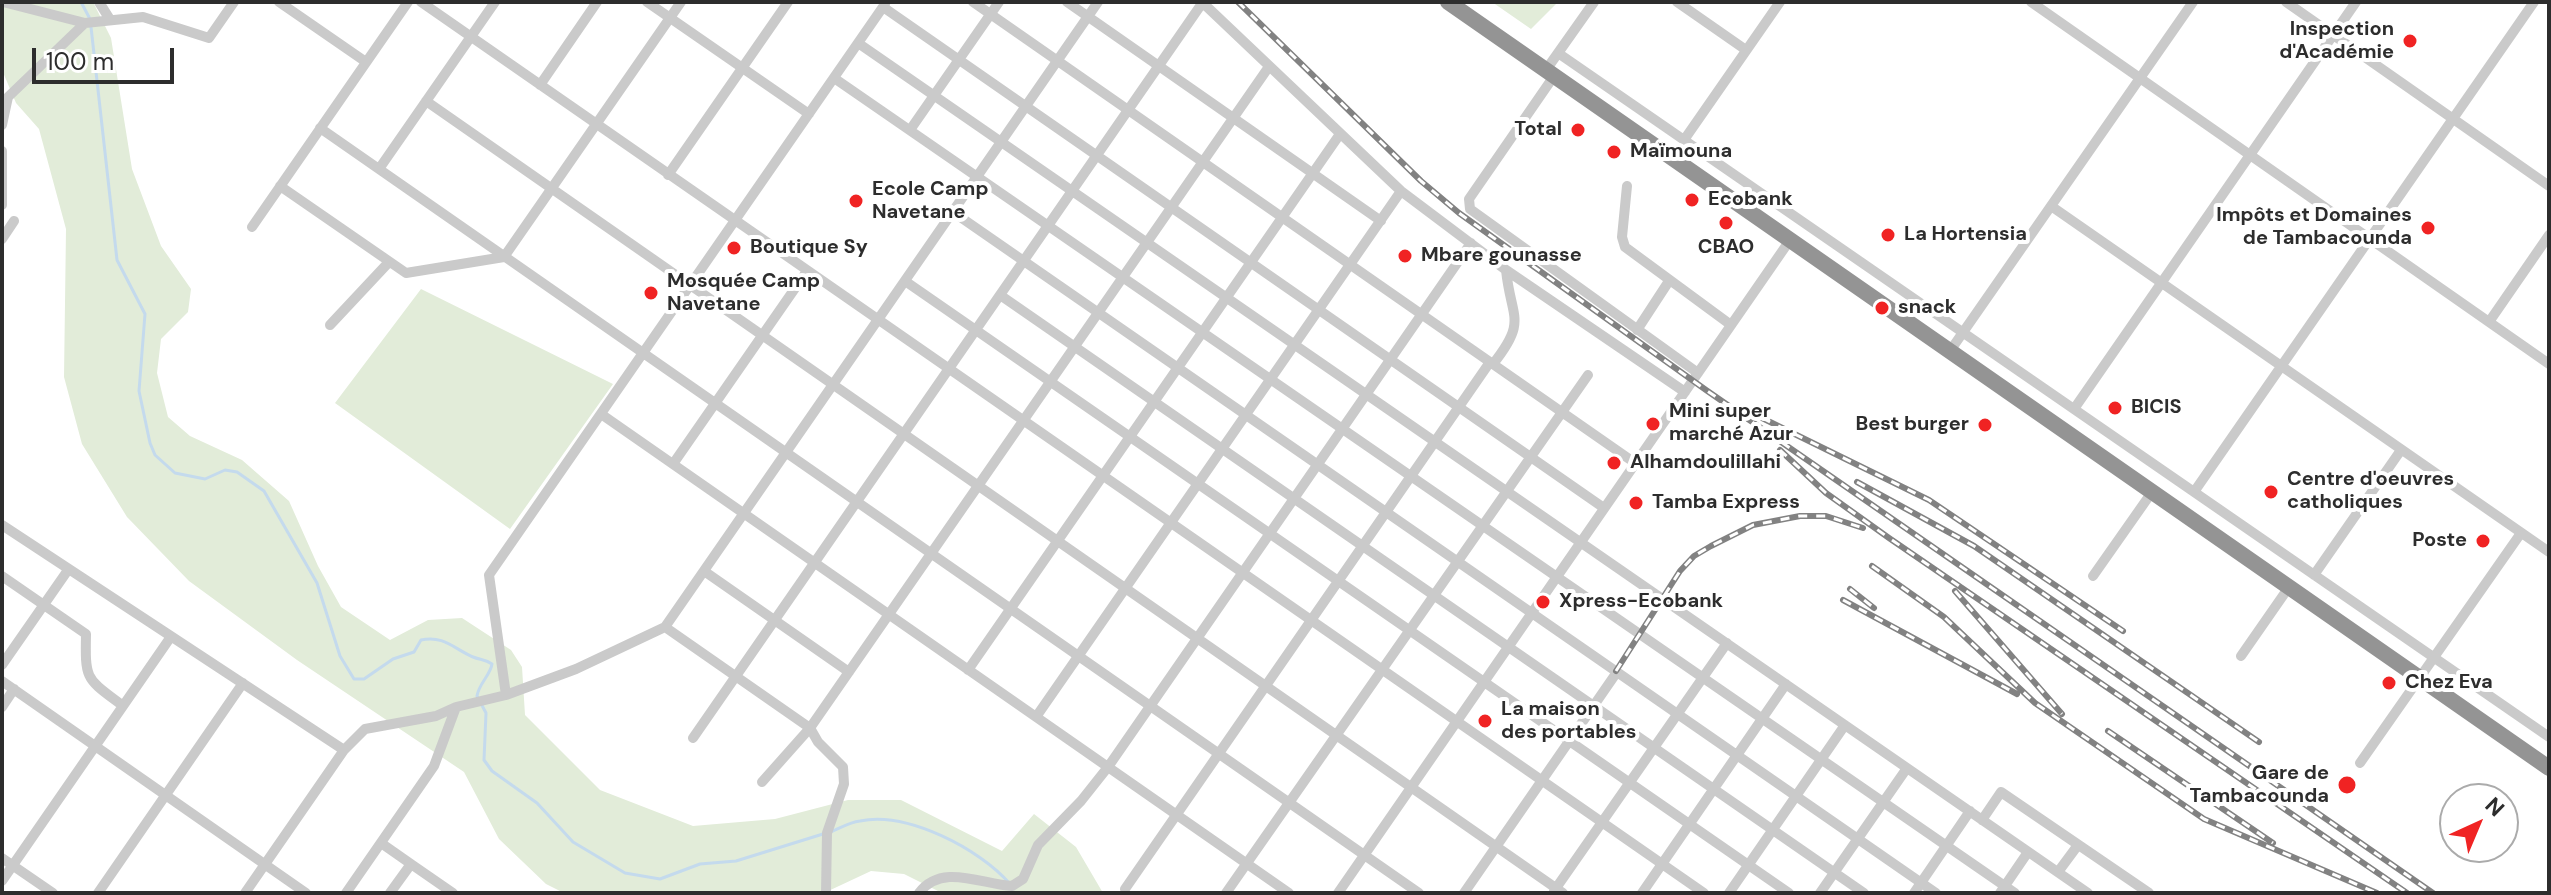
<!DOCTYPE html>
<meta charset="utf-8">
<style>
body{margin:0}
#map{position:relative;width:2551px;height:895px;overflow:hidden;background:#fff;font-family:"DM Sans",sans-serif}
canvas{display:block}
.frame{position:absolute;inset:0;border:4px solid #2d2d2d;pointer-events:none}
.north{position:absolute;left:2439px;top:783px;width:80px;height:80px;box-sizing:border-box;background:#fff;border:2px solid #ababab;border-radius:50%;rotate:44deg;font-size:22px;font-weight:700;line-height:32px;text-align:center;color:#2d2d2d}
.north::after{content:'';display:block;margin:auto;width:28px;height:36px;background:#f02323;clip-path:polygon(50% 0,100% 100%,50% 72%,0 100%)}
.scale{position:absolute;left:32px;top:48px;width:142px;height:36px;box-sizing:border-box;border:4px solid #2d2d2d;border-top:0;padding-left:10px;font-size:24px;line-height:28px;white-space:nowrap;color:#2d2d2d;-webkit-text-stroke:6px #fff;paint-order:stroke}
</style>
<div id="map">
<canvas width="2551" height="895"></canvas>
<div class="frame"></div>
<div class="north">N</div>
<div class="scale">100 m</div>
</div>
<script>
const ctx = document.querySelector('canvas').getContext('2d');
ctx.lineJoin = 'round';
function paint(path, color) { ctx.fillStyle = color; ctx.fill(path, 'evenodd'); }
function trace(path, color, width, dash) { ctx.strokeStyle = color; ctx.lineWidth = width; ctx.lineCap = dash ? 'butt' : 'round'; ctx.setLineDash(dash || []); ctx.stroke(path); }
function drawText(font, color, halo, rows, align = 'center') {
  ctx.font = font + ' "DM Sans",sans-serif'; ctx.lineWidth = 8; ctx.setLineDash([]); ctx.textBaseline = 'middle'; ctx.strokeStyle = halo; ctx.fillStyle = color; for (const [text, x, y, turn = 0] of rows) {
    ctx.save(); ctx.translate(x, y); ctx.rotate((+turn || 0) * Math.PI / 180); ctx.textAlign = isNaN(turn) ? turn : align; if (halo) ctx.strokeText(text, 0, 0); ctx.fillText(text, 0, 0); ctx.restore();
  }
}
paint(new Path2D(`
 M2,2H93L111,38L132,169L161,246L191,289L188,312L161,339L157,373L168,417L190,436L242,460L289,501L318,566L341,607L390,640L428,620L462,618L511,650L522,667L525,715L600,790L693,826L775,819L848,800H901L1002,851L1034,814L1076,847L1103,893H942L904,874L871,871L824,893H564L546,884L499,839L464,772L297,660L189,581L127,517L82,444L64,377L66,229L39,129L16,103L2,70Z
 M1492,2H1558L1531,29Z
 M421,289L613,384L510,529L335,403Z`), '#e2ecd9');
trace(new Path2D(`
 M81,2L90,19
 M91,27L117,260L145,314L139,391L150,443L155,455L175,473L205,479L225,470L237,472L264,491L317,583L340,656L354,679H364L393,659L414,652L421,640C444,635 454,649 473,657C480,660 485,659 492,664C490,676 479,683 477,696L486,713L484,760L492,771L537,803L573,842L625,873L660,879L700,864L736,861L823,834
 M831,832C840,828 850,822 860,821C907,811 980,849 1010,884`), '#c4daed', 3);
trace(new Path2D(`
 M3,2L85,23
 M99,2L109,18
 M279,2L366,62
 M421,2L1704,893
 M647,2L809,114
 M973,2L1635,463
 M1067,2L1381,221
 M1202,2L1401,191L1506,270L1685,392
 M1677,2L1746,50
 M2031,2L2549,364
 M2286,2L2549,186
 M883,7L1604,508
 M858,43L2088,893
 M1558,53L2549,737
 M1546,70L1594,2
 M1554,76L1469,199L1470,209L1698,373
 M834,78L2015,893
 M540,85L597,2
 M426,101L1563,893
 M2,125L8,97L85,23L143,17L209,38L234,2
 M320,128L1419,893
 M910,130L999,2
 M1684,140L1780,2
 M2,151V205
 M379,169L495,2
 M668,175L788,2
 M280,186L406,273L504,257L681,2
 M1627,186L1622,237L1625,247L1731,325
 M2051,206L2549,552
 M953,212L1936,893
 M252,227L408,2
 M2,239L14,221
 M905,281L1789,893
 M1000,295L1864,893
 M2489,322L2549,235
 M330,325L389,262
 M1637,330L1669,281
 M1950,351L2193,2
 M1493,364C1528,320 1511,319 1506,270
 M2074,409L2356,2
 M601,414L1289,893
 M673,464L807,271
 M2194,492L2534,2
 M2,525L344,750
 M704,571L849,672
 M2314,575L2401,450
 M2,576L86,634C85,681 86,678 123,706
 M2093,576L2152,492
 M665,627L810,728L818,742L843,767L844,784L827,833L826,893
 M2241,656L2289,587
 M2,665L68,570
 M968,670L1340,134
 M2,681L306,893
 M506,695L489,575L885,4
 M2,707L14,689
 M1036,717L1401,191
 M693,738L1203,2
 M2360,763L2521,533
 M762,782L810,728L1268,68
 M1982,820L2001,792L2149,893
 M381,843L411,864L390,893
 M2,858L53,893
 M411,864L453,893
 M2058,872L2078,845
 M2,881L170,638
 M1125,889L1490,362
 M1554,891L1727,643
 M98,893L243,683
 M245,893L344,750L365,729L436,716L456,707L506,695L576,669L665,627L1098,2
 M346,893L434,766L456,707
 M919,893C942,862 983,885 1012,886L1023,879L1038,845L1081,801L1108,767L1471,243
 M1226,893L1588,375
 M1338,893L1790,240
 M1464,893L1617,672
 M1642,893L1786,684
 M1729,893L1845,725
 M1820,893L1907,768
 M1914,893L1970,811
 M2000,893L2028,852`), '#cacaca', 10);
trace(new Path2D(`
 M1448,2L2549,768`), '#949494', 16);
const rail = new Path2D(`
 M1238,2L1421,181L1459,213L1706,390L2433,893
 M1762,418L1929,500L2123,631
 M1780,450L1826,493L1889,538L2407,893
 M1857,482L1974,546L2259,742
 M1872,566L1944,617L2035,703L2204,819L2377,893
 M1850,589L1874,608
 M1955,591L2062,714
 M1843,600L2017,694
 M1616,671L1680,571L1694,556L1711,546L1753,525L1800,516H1826L1863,528
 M2108,731L2273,843`);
trace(rail, '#828282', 6);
trace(rail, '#fff', 3, [9]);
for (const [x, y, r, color] of [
 [2410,41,8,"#f02323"],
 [1578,130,8,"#f02323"],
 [1614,152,8,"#f02323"],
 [1692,200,8,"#f02323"],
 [856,201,8,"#f02323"],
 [1726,223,8,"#f02323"],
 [2428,228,8,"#f02323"],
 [1888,235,8,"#f02323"],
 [734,248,8,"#f02323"],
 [1405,256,8,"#f02323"],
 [651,293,8,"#f02323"],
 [1882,308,8,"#f02323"],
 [2115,408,8,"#f02323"],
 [1653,424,8,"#f02323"],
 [1985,425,8,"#f02323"],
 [1614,463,8,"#f02323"],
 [2271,492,8,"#f02323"],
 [1636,503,8,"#f02323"],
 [2483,541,8,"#f02323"],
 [1543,602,8,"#f02323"],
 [2389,683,8,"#f02323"],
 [1485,721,8,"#f02323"],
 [2347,785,10,"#f02323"]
]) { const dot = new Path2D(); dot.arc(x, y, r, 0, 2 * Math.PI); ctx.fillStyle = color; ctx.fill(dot); trace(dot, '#fff', 3); }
drawText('bold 20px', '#2d2d2d', '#fff', [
 ["Inspection",2394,30,"right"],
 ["d'Académie",2394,53,"right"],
 ["Total",1562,130,"right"],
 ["Maïmouna",1630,152],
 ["Ecole Camp",872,190],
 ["Navetane",872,213],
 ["Ecobank",1708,200],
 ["Impôts et Domaines",2412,216,"right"],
 ["de Tambacounda",2412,239,"right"],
 ["La Hortensia",1904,235],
 ["Boutique Sy",750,248],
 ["CBAO",1726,248,"center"],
 ["Mbare gounasse",1421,256],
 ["Mosquée Camp",667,282],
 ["Navetane",667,305],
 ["snack",1898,308],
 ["BICIS",2131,408],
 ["Mini super",1669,412],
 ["marché Azur",1669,435],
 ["Best burger",1969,425,"right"],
 ["Alhamdoulillahi",1630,463],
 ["Centre d'oeuvres",2287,480],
 ["catholiques",2287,503],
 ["Tamba Express",1652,503],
 ["Poste",2467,541,"right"],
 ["Xpress-Ecobank",1559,602],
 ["Chez Eva",2405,683],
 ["La maison",1501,710],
 ["des portables",1501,733],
 ["Gare de",2329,774,"right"],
 ["Tambacounda",2329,797,"right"]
], 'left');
</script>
